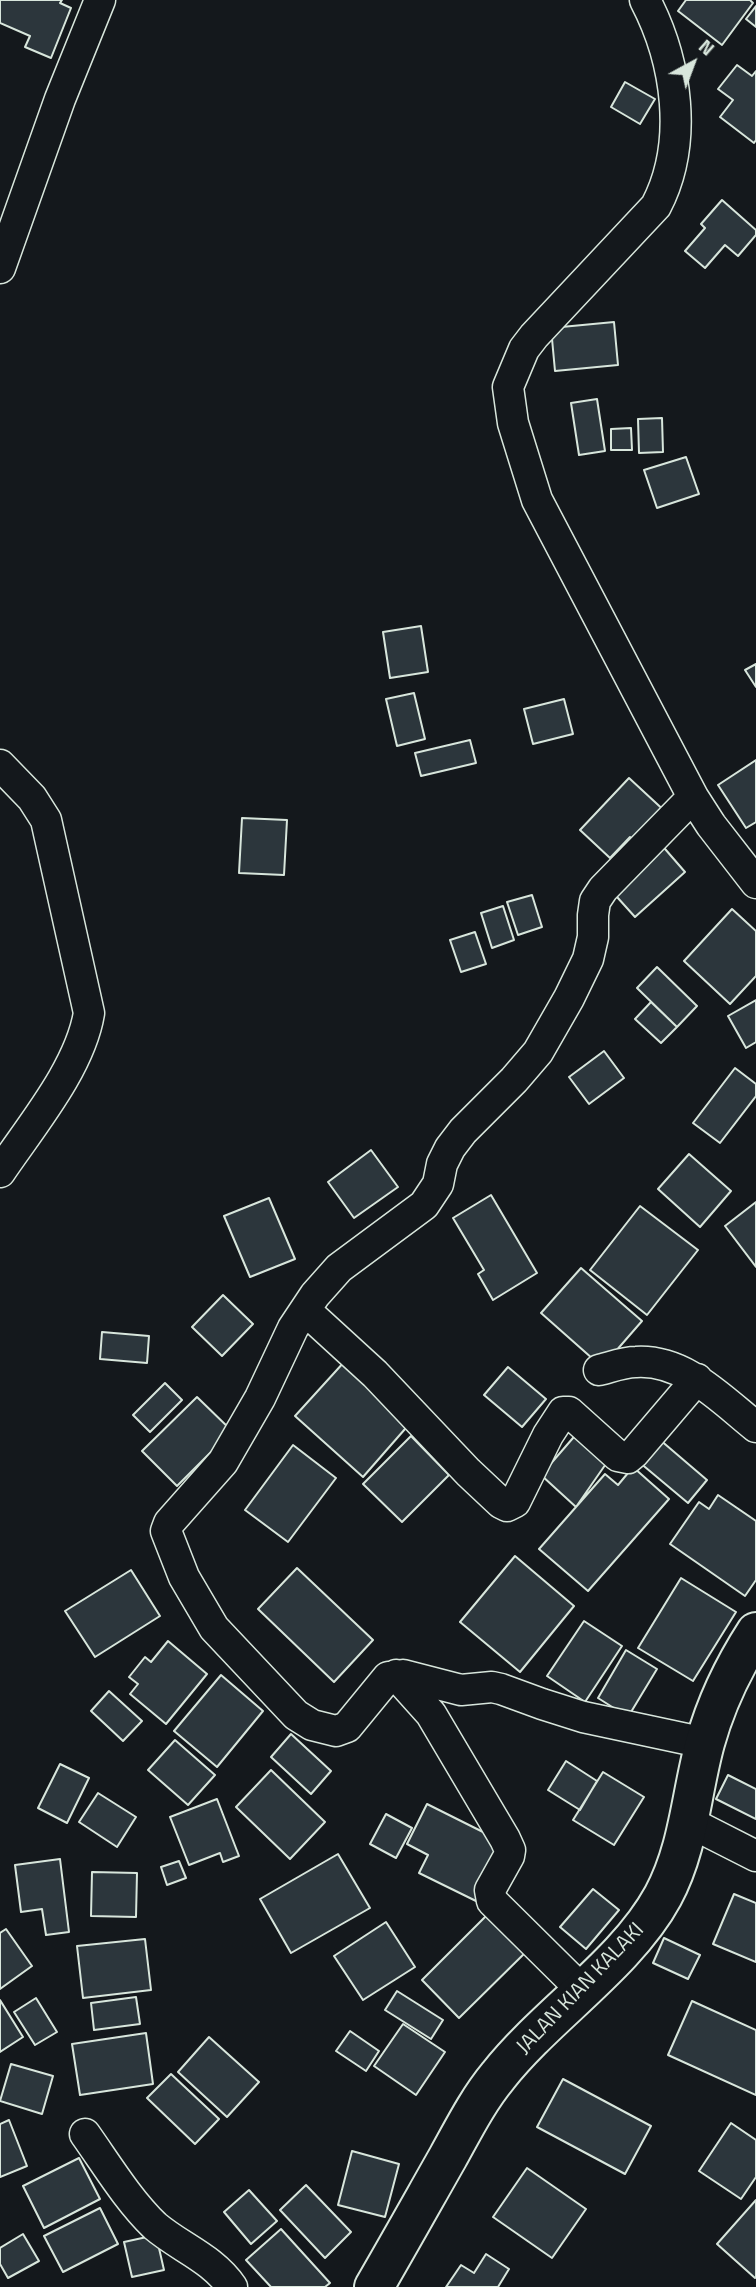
<!DOCTYPE html>
<style>
body{margin:0}
#map{position:relative;width:756px;height:2287px;overflow:hidden;background:#14181c;font-family:"Titillium Web",sans-serif}
canvas{display:block}
.north{position:absolute;left:658px;top:28px;width:70px;height:70px;-webkit-text-stroke:5px #14181c;paint-order:stroke;rotate:41deg;font-size:19px;font-weight:700;line-height:28px;text-align:center;color:#d8e6dc}
.north::after{content:'';display:block;margin:auto;width:24px;height:32px;background:#d8e6dc;clip-path:polygon(50% 0,100% 100%,50% 72%,0 100%)}
</style>
<div id="map">
<canvas width="756" height="2287"></canvas>
<div class="north">N</div>
</div>
<script>
const ctx = document.querySelector('canvas').getContext('2d');
ctx.lineJoin = 'round';
function paint(path, color) { ctx.fillStyle = color; ctx.fill(path, 'evenodd'); }
function trace(path, color, width, dash) { ctx.strokeStyle = color; ctx.lineWidth = width; ctx.lineCap = dash ? 'butt' : 'round'; ctx.setLineDash(dash || []); ctx.stroke(path); }
function drawText(font, color, halo, rows, align = 'center') {
  ctx.font = font + ' "Titillium Web",sans-serif'; ctx.lineWidth = 5; ctx.setLineDash([]); ctx.textBaseline = 'middle'; ctx.strokeStyle = halo; ctx.fillStyle = color; for (const [text, x, y, turn = 0] of rows) {
    ctx.save(); ctx.translate(x, y); ctx.rotate((+turn || 0) * Math.PI / 180); ctx.textAlign = isNaN(turn) ? turn : align; if (halo) ctx.strokeText(text, 0, 0); ctx.fillText(text, 0, 0); ctx.restore();
  }
}
const building = new Path2D(`
 M0,0H62L60,3L71,8L51,58L25,47L30,36L0,23Z
 M686,0H750L753,3L722,45L678,11Z
 M756,6V27L746,19Z
 M737,65L752,76L756,71V140L754,143L720,117L733,100L718,89Z
 M625,82L655,99L640,124L611,107Z
 M722,200L756,230V235L738,256L725,245L705,268L685,251L705,228L701,224Z
 M614,322L618,365L555,371L551,328Z
 M597,399L605,451L579,455L571,403Z
 M662,418L663,452L639,453L638,419Z
 M631,428L632,450H611V429Z
 M686,457L699,494L657,508L644,470Z
 M421,626L428,672L390,678L383,632Z
 M756,664V687L745,670Z
 M414,693L425,739L397,746L386,699Z
 M564,699L573,734L533,744L524,709Z
 M470,740L476,763L421,776L415,753Z
 M756,760V822L746,828L718,785Z
 M629,778L669,815L640,846L630,837L610,858L580,830Z
 M242,818L287,820L284,875L239,873Z
 M659,842L685,872L635,917L608,887Z
 M532,895L542,927L518,935L507,902Z
 M503,906L514,940L492,948L481,913Z
 M732,909L756,931V976L730,1004L684,961Z
 M475,932L486,964L461,972L450,940Z
 M657,967L697,1006L677,1027L637,988Z
 M756,1000V1042L746,1048L728,1016Z
 M651,1002L677,1027L661,1043L635,1019Z
 M604,1051L624,1078L589,1104L569,1077Z
 M735,1068L756,1084V1096L720,1143L693,1123Z
 M371,1150L398,1187L354,1218L328,1182Z
 M689,1154L731,1191L700,1227L658,1189Z
 M491,1195L537,1273L493,1300L478,1274L484,1270L453,1218Z
 M269,1198L295,1259L250,1277L224,1216Z
 M756,1202V1267L725,1226Z
 M640,1206L698,1250L647,1315L590,1270Z
 M581,1268L642,1321L602,1367L541,1313Z
 M223,1295L253,1324L222,1356L192,1327Z
 M102,1332L149,1336L147,1363L100,1359Z
 M345,1361L412,1421L363,1477L295,1416Z
 M508,1367L546,1399L522,1427L484,1395Z
 M165,1383L182,1400L150,1432L133,1415Z
 M197,1397L232,1431L177,1486L142,1451Z
 M579,1431L610,1458L576,1507L541,1475Z
 M411,1436L449,1475L402,1522L363,1484Z
 M659,1439L707,1480L688,1503L639,1462Z
 M293,1445L336,1478L288,1542L245,1510Z
 M633,1467L669,1499L588,1591L539,1549L605,1474L618,1485Z
 M718,1495L756,1521V1580L745,1596L670,1544L699,1502L709,1509Z
 M515,1556L574,1606L520,1672L460,1622Z
 M297,1568L373,1640L334,1682L258,1609Z
 M131,1570L160,1616L95,1657L65,1611Z
 M681,1578L736,1612L693,1681L638,1648Z
 M584,1621L622,1646L585,1702L547,1676Z
 M168,1641L207,1674L166,1724L130,1694L138,1684L129,1677L145,1657L151,1662Z
 M626,1650L657,1669L628,1717L598,1698Z
 M221,1675L263,1711L217,1767L174,1731Z
 M109,1691L142,1721L123,1741L91,1711Z
 M291,1734L331,1771L311,1794L271,1757Z
 M175,1740L215,1775L188,1805L148,1770Z
 M566,1761L597,1781L580,1810L548,1790Z
 M60,1764L89,1778L67,1823L38,1808Z
 M271,1770L325,1822L290,1859L236,1807Z
 M603,1772L644,1797L614,1845L573,1820Z
 M728,1775L756,1789V1819L716,1799Z
 M98,1793L136,1817L117,1847L79,1822Z
 M217,1799L239,1856L223,1862L220,1853L189,1865L170,1817Z
 M427,1804L505,1843L476,1901L419,1873L428,1855L407,1844Z
 M386,1814L412,1828L396,1858L370,1844Z
 M338,1854L370,1908L291,1953L260,1899Z
 M60,1859L69,1932L46,1935L42,1909L21,1912L15,1865Z
 M179,1861L186,1878L167,1885L161,1867Z
 M92,1872L137,1873L136,1917L91,1916Z
 M593,1889L619,1910L586,1949L560,1927Z
 M734,1894L756,1903V1962L713,1944Z
 M494,1908L532,1946L459,2018L422,1980Z
 M386,1922L415,1967L363,2000L334,1956Z
 M6,1929L32,1966L0,1989V1933Z
 M664,1938L700,1955L688,1979L653,1963Z
 M145,1939L151,1990L83,1998L77,1946Z
 M397,1991L443,2020L431,2039L385,2010Z
 M136,1997L140,2024L94,2030L91,2003Z
 M36,1998L57,2032L35,2045L14,2012Z
 M0,2000L23,2037L0,2052Z
 M692,2001L756,2030V2095L668,2055Z
 M403,2024L445,2052L416,2095L374,2066Z
 M350,2031L379,2051L366,2071L336,2051Z
 M146,2033L153,2084L80,2095L72,2044Z
 M209,2037L259,2082L227,2117L178,2072Z
 M11,2064L53,2076L42,2114L0,2101Z
 M171,2074L219,2119L195,2144L147,2098Z
 M563,2079L651,2126L625,2174L537,2127Z
 M9,2120L27,2166L0,2177V2124Z
 M731,2123L756,2140V2177L741,2199L699,2171Z
 M352,2151L399,2164L385,2217L338,2205Z
 M79,2158L100,2199L44,2228L23,2186Z
 M527,2168L586,2209L552,2258L493,2217Z
 M306,2185L351,2232L325,2258L280,2210Z
 M249,2190L277,2221L251,2244L224,2212Z
 M756,2200V2277L755,2278L717,2244Z
 M100,2208L118,2244L63,2272L44,2236Z
 M281,2229L330,2283L325,2287H271L246,2260Z
 M23,2234L39,2261L8,2278L0,2264V2248Z
 M156,2235L164,2270L132,2277L124,2242Z
 M486,2254L509,2269L498,2287H446L461,2265L474,2273Z`);
paint(building, '#2c363c');
trace(building, '#d8e6dc', 2);
const street = new Path2D(`
 M645,0C677,61 689,143 656,206L534,336L524,349L508,387L513,423L537,500L693,797L711,825L756,883
 M0,268L60,99L100,0
 M0,765L32,798L46,820L89,1013C80,1068 31,1126 0,1172
 M693,797L603,889L595,901L593,915V937L588,959L569,998L538,1052L514,1080L463,1131L450,1148L442,1164L438,1184L424,1205L339,1268L315,1295L293,1328L260,1398L223,1462L169,1523L166,1531L184,1577L214,1628L296,1715L312,1725L336,1731L347,1727L388,1677L403,1675L461,1690L492,1687L501,1689L542,1704L583,1717L705,1743
 M305,1310L375,1374L468,1472L501,1503L507,1506L515,1502L548,1435L563,1412H569L618,1456L628,1458L634,1453L697,1379
 M599,1370C611,1367 624,1362 636,1362C684,1359 721,1399 756,1427
 M396,1675L431,1714L505,1839L510,1850L509,1856L490,1890L492,1901L582,1990
 M689,1822L756,1856
 M85,2134C107,2165 128,2200 155,2226C181,2248 212,2258 232,2287`);
const secondary = new Path2D(`
 M374,2287C399,2244 423,2201 448,2157C463,2130 478,2100 498,2076C546,2015 626,1964 663,1896C689,1848 691,1794 705,1743C716,1703 734,1666 756,1632`);
trace(street, '#d8e6dc', 33);
trace(secondary, '#d8e6dc', 42);
trace(street, '#14181c', 30);
trace(secondary, '#14181c', 38);
drawText('21px', '#d8e6dc', '#14181c', [
 ["JALAN KIAN KALAKI",581,1989,-46]
]);
</script>
